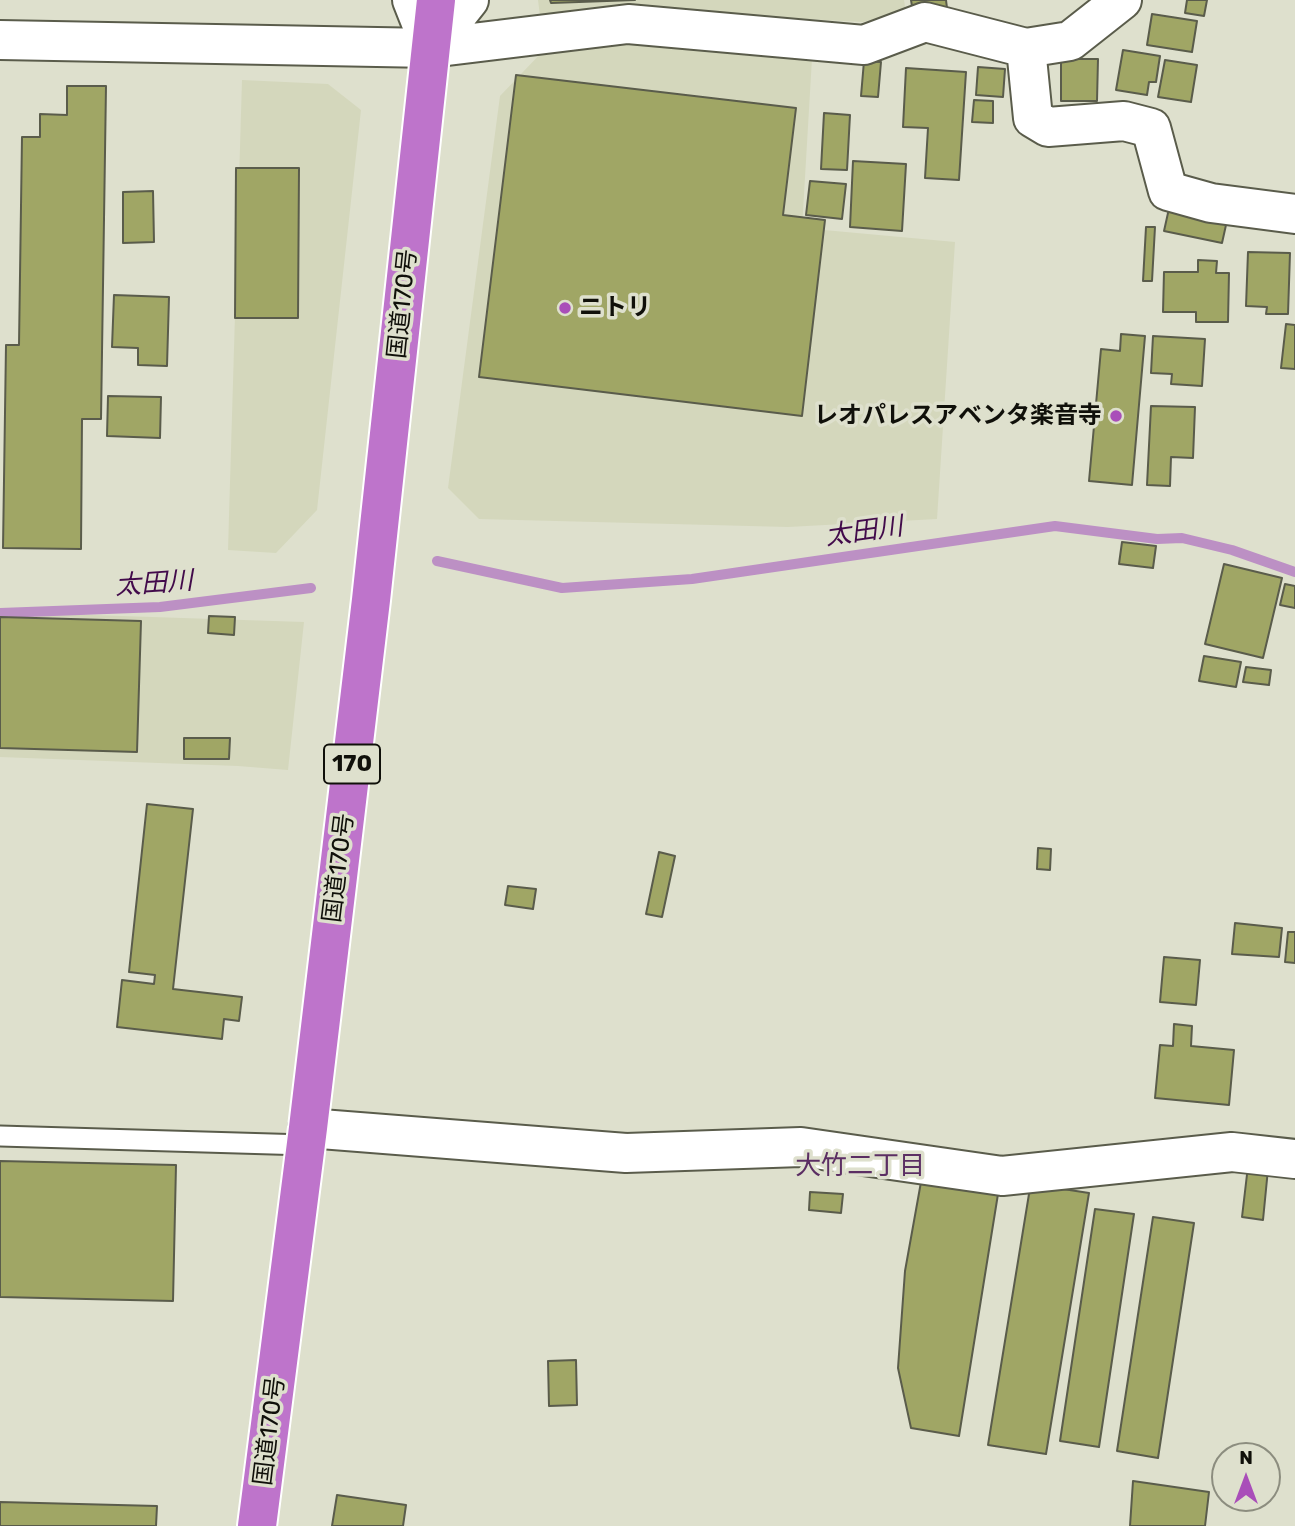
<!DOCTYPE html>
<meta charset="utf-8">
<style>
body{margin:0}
#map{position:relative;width:1295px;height:1526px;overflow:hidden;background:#dee0cd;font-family:Rubik,sans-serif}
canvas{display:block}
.north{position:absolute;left:1211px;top:1442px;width:70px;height:70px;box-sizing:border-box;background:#dee0cd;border:2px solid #8c8d7f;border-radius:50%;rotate:0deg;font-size:19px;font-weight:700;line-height:28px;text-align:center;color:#10100a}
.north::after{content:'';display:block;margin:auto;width:24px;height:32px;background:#a94eb9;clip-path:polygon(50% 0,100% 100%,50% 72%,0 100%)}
</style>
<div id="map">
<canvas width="1295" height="1526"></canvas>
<div class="north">N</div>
</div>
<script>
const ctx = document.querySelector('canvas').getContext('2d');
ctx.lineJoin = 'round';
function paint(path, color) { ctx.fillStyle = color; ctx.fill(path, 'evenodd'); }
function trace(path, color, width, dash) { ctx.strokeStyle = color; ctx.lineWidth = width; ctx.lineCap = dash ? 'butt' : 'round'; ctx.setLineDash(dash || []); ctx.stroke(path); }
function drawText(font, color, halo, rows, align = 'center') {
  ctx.font = font + ' Rubik,"Noto Sans JP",sans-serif'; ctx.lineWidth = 7; ctx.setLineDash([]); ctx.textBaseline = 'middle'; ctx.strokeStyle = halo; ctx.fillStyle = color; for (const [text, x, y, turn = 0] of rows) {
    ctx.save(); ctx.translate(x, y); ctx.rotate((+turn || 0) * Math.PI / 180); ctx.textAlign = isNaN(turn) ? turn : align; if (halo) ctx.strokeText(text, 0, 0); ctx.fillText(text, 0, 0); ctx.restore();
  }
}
paint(new Path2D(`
 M538,0H904L906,12L863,22L629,10L540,16Z
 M625,41L812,58L802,228L955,242L937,519L788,527L479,519L448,488L500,96L544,50Z
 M242,80L328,84L361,110L317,510L276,553L228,550Z
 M0,612L304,622L288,770L238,766L0,757Z`), '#d4d7bc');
trace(new Path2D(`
 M437,561L562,588L692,579L1055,526L1157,539L1182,538L1232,550L1295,572
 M0,613L160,607L311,588`), '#bc90c4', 10);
const building = new Path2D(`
 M550,0H635L551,3Z
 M911,0H946L947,8L913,12Z
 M1187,0H1207L1204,16L1185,13Z
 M1152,14L1197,21L1192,52L1147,45Z
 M1123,50L1160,56L1156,82H1149L1147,95L1116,90Z
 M1061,59H1098L1097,101H1061Z
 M1165,60L1197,65L1191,102L1158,97Z
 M864,61L881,62L878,97L861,96Z
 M978,67L1005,69L1003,97L976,95Z
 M906,68L966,72L959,180L925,178L928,128L903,127Z
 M516,75L796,108L783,215L825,220L802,416L479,377Z
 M67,86H106L101,419H82L81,549L3,548L6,345H19L22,137H40V114L67,115Z
 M974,100L993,101V123L972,122Z
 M824,113L850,115L847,170L821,169Z
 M853,161L906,164L902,231L850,227Z
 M236,168H299L298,318H235Z
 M810,181L846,184L842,219L806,215Z
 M153,191L154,242L123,243V192Z
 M1170,204L1228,216L1222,243L1164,231Z
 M1146,227H1155L1152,281H1143Z
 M1248,252L1290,253L1288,314H1266L1267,307L1246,306Z
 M1198,260L1217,261L1216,273H1229L1228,322H1196V312H1163L1164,272H1198Z
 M114,295L169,297L167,366L138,365V348L112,347Z
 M1286,324L1295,325V369L1281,368Z
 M1121,334L1145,336L1132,485L1089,481L1101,349L1120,351Z
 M1153,336L1205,339L1202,386L1171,384L1172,374L1151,373Z
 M108,396L161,397L160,438L107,436Z
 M1151,406L1195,407L1193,458L1171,457L1170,486L1147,485Z
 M1122,542L1156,546L1153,568L1119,564Z
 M1224,564L1282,578L1263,658L1205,644Z
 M1285,584L1295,586V608L1280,605Z
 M209,616L235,617L234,635L208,633Z
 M0,617L141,621L137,752L0,748Z
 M1204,656L1241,662L1236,687L1199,681Z
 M1246,667L1271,670L1269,685L1243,682Z
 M184,738H230L229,759H184Z
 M147,804L193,809L173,989L242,997L239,1021L224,1019L222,1039L117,1027L122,980L154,984L155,975L129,972Z
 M1038,848L1051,849L1050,870L1037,869Z
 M659,852L675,856L662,917L646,914Z
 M508,886L536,889L533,909L505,905Z
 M1235,923L1282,928L1279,957L1232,954Z
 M1288,932H1295V963L1285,962Z
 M1164,957L1200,960L1196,1005L1160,1002Z
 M1174,1024L1192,1026L1191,1046L1234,1050L1229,1105L1155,1098L1160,1045L1173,1046Z
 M0,1161L176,1165L173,1301L0,1297Z
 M1248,1166L1268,1169L1263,1220L1242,1217Z
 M921,1182L998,1194L959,1436L911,1428L898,1368L905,1271Z
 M1037,1185L1089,1193L1046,1454L988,1445L1029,1194Z
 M810,1192L843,1194L841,1213L809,1210Z
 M1095,1209L1134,1214L1099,1447L1060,1441Z
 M1153,1217L1194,1223L1158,1458L1117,1451Z
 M576,1360L577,1405L549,1406L548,1361Z
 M1133,1481L1209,1492L1205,1526H1130Z
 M337,1495L406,1505L403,1526H332Z
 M0,1502L157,1506L156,1526H0Z`);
paint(building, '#a0a665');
trace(building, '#5a5c4b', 2);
const lane = new Path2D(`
 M0,1136L306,1145`);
const street = new Path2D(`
 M412,0L431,48
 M431,48L628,24L864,45L925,22L1026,48L1070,41L1122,0
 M431,48L469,0
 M1026,48L1033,118L1048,127L1124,121L1151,128L1168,191L1211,203L1295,214
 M308,1128L626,1153L801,1147L1002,1176L1232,1152L1295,1159`);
const secondary = new Path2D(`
 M0,40L431,48`);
const highway = new Path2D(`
 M257,1526L308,1128L371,600L436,0`);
trace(lane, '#5a5c4b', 23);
trace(street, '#5a5c4b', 42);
trace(secondary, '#5a5c4b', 42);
trace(highway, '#fff', 42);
trace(lane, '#fff', 19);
trace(street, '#fff', 38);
trace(secondary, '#fff', 38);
trace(highway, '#be74cb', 38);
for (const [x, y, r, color] of [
 [565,308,7,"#a94eb9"],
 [1116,416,7,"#a94eb9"]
]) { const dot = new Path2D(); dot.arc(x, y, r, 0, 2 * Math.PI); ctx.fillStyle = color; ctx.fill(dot); trace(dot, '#dee0cd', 2.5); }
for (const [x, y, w] of [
 [352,764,56]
]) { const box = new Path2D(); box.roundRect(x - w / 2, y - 19.5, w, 39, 5); ctx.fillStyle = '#dee0cd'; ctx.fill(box); trace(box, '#10100a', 2); }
drawText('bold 23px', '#10100a', null, [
 ["170",352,764]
]);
drawText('24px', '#10100a', '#dee0cd', [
 ["国道170号",403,304,-84],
 ["国道170号",339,868,-83],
 ["国道170号",270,1431,-83]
]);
drawText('bold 24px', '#10100a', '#dee0cd', [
 ["ニトリ",579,308],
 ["レオパレスアベンタ楽音寺",1102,416,"right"]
], 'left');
drawText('italic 26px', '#420b4b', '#dee0cd', [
 ["太田川",864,532,-8],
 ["太田川",154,584,-4]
]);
drawText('26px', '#5b2e63', '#dee0cd', [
 ["大竹二丁目",860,1166]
]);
</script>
